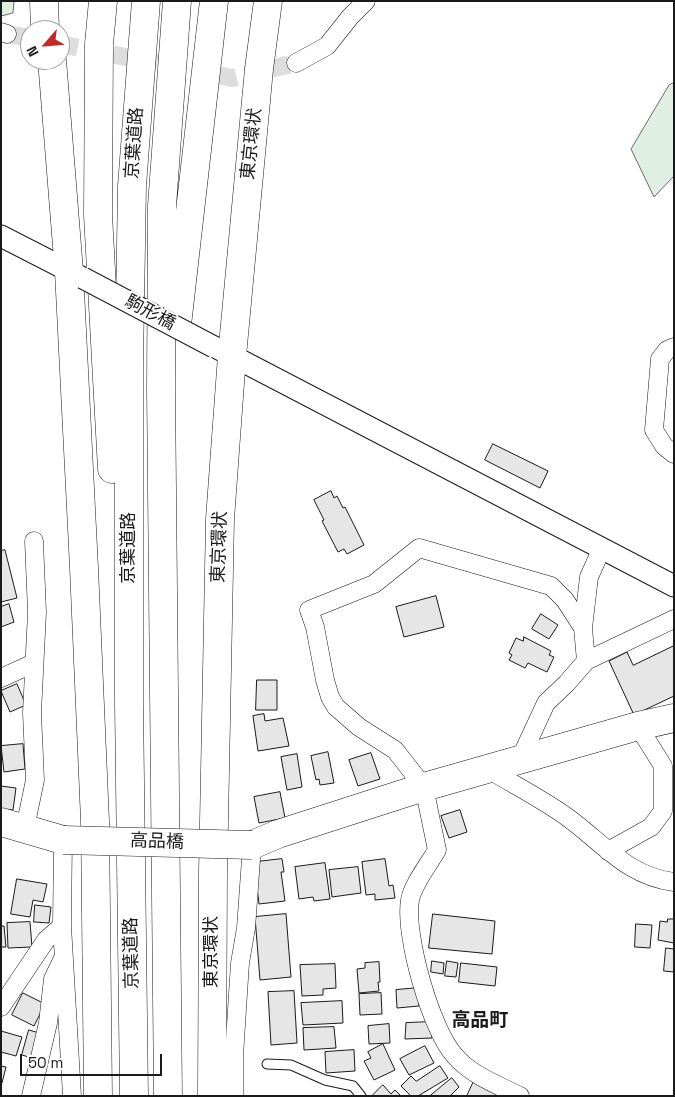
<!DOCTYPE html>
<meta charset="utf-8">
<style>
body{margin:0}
#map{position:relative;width:675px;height:1097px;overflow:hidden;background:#fff;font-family:"Space Grotesk",sans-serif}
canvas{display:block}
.frame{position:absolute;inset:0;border:2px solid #1a1a1a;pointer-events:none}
.north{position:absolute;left:20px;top:20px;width:50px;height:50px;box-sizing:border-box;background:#fff;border:1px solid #a3a3a3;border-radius:50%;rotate:243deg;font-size:14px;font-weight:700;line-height:20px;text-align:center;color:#1a1a1a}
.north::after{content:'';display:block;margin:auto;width:18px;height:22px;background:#c62828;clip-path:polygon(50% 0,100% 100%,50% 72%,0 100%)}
.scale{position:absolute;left:20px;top:1054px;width:142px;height:22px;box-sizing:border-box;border:2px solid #1a1a1a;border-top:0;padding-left:6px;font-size:15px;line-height:18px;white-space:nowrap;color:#1a1a1a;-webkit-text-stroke:4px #fff;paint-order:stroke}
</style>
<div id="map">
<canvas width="675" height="1097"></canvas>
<div class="frame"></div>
<div class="north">N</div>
<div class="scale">50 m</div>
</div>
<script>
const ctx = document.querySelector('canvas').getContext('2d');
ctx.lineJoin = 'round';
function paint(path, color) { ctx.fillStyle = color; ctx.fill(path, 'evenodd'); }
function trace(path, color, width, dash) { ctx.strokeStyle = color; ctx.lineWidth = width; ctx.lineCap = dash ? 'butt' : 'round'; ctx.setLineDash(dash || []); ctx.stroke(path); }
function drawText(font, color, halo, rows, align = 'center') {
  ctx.font = font + ' "Space Grotesk","Noto Sans JP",sans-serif'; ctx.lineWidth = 4; ctx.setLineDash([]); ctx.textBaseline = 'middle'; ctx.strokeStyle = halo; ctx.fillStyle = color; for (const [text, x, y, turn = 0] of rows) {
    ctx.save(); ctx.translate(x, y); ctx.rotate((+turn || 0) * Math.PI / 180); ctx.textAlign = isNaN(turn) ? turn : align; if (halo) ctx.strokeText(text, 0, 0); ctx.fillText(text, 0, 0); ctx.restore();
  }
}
const green = new Path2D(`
 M1,1H14L13,13L1,16Z
 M674,83V176L654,197L631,149L669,85Z`);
paint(green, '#e0efe3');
trace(green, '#6a6a6a', 1);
const building = new Path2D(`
 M493,444L548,471L540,488L485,460Z
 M331,491L334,498L337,496L343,508L345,507L364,545L347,554L344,549L338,552L322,521L324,520L314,500Z
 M5,550L17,598L1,602V551Z
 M436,596L444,627L404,637L396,607Z
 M9,604L14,622L1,627V607Z
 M541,614L558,625L549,639L532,629Z
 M524,637L551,651L549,655L554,657L547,672L528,663L525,668L509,660L512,655L509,653L516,638L523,641Z
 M674,646V696L634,715L609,661L627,652L633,665Z
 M257,680H277V710H256Z
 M17,684L26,705L10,712L1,691Z
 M264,714L265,721L283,718L289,746L258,751L253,716Z
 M23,744L25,769L4,772L1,746Z
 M328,752L334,783L320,785L319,779L316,780L311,756Z
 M371,753L380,779L358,786L349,760Z
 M297,754L302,787L287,790L281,757Z
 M1,786L16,788L13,810L1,809Z
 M280,792L285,818L259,823L254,797Z
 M460,810L467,832L449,838L441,816Z
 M282,859L284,872H281L285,901L259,904L255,871L256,862Z
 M385,859L389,886L393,885L395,898L375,900V894L366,895L362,862Z
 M325,863L330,899L314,901L313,897L299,899L295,867Z
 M358,867L361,893L332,897L329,870Z
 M17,879L47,884L43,902L33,900L30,917L11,914Z
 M35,905L51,907L49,923L34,922Z
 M286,914L291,977L260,980L255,917Z
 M433,914L495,921L492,954L429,948Z
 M668,919H674V943L658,940L660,921L667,922Z
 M30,922L32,947L8,948L7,923Z
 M636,924L652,925L650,948L635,947Z
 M1,926H4L6,947H1Z
 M666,948L674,949V972L664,971Z
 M432,961L444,963L443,974L431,972Z
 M447,961L458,963L456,977L445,976Z
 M379,962L380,982H378L379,991L359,993L357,969L365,968V963Z
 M461,963L497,967L495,986L459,982Z
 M335,964L336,988L323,989V995L302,996L300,965Z
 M418,988L419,1006L397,1008L396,990Z
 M294,991L297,1043L271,1045L268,992Z
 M23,993L45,1004L34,1026L12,1015Z
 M381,993L382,1014L360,1015L359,994Z
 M342,1001L343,1023L303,1025L301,1003Z
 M431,1022L432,1038L405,1039L406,1023Z
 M389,1024L390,1043L369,1044L368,1026Z
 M334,1027L336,1048L304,1050L303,1028Z
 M29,1030L39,1033L32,1058L22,1055Z
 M1,1031L22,1037L16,1056L1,1052Z
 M383,1044L395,1070L374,1080L364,1061L371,1058L368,1052Z
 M425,1046L434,1063L409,1075L400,1059Z
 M354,1050L355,1071L326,1073L325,1052Z
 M1,1066L6,1067L2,1083L1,1082Z
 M440,1066L448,1078L418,1096H411L401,1086L411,1076L416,1081Z
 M452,1078L459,1087L450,1096H430Z
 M474,1081L503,1096H467Z
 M383,1085L391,1094L395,1090L401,1096H372Z`);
paint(building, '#e6e6e6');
trace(building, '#1a1a1a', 1);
trace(new Path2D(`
 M7,34L30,38
 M60,44L232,78L296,63`), '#ddd', 18, [18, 9]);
const service = new Path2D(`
 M267,1064L291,1065L325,1080L353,1086L361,1096`);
const minor = new Path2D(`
 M1,32L7,34
 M296,63L327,46L350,17L366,1
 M674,347L667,350L660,359L654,430L664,446L674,454
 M586,661L583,628L589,577L602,548
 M1,678L34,663
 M520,759L546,703L567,683L586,661L674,619
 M488,769C514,785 542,799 567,817C603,843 627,876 674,882
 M25,828L35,780L32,713L37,612L34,541
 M63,840L62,926L72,1096
 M608,851L651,827L663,811V766L638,726
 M1,1007L46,940L62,926
 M31,1096L48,1023L53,979L63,958
 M234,1096V1056L240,963L246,928L252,845
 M520,1096C498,1085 471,1075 455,1056C431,1030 404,935 410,900C413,884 429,864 437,850L424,787L395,750L359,727L336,707L330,697L325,680L315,627L309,610L374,584L419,548L551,586L565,600L583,628`);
const tertiary = new Path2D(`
 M1,236L79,276
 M219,349L674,586`);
const primary = new Path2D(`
 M1,822L63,840
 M252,845L278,834L424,787L638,726L674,718`);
const trunk = new Path2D(`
 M44,1L45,30
 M52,60L69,271L84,568L95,821L98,1096
 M212,1096L213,872L220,519L232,356L259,69L268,1`);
const motorway = new Path2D(`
 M103,1L99,44L98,215L112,469
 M177,325L214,1
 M134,1096L129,703V364L132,186L146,1
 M168,1096L161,388L162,206L177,1`);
trace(service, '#1a1a1a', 11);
trace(minor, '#1a1a1a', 19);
trace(tertiary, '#1a1a1a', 23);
trace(primary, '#1a1a1a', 29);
trace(trunk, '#1a1a1a', 29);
trace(motorway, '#1a1a1a', 29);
trace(service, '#fff', 9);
trace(minor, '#fff', 18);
trace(tertiary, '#fff', 21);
trace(primary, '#fff', 28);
trace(trunk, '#fff', 28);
trace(motorway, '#fff', 28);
const tertiaryBridge = new Path2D(`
 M83,278L214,347`);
const primaryBridge = new Path2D(`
 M63,840L252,845`);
trace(tertiaryBridge, '#1a1a1a', 23, []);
trace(primaryBridge, '#1a1a1a', 29, []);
trace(tertiaryBridge, '#fff', 21);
trace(primaryBridge, '#fff', 28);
drawText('18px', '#1a1a1a', '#fff', [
 ["京葉道路",135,143,-86],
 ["東京環状",252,144,-84],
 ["駒形橋",150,313,28],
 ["東京環状",220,547,-88],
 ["京葉道路",129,548,-90],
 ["高品橋",157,842,2],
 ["東京環状",212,952,-90],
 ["京葉道路",132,953,-91]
]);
drawText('bold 19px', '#1a1a1a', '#fff', [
 ["高品町",480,1021]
]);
</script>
